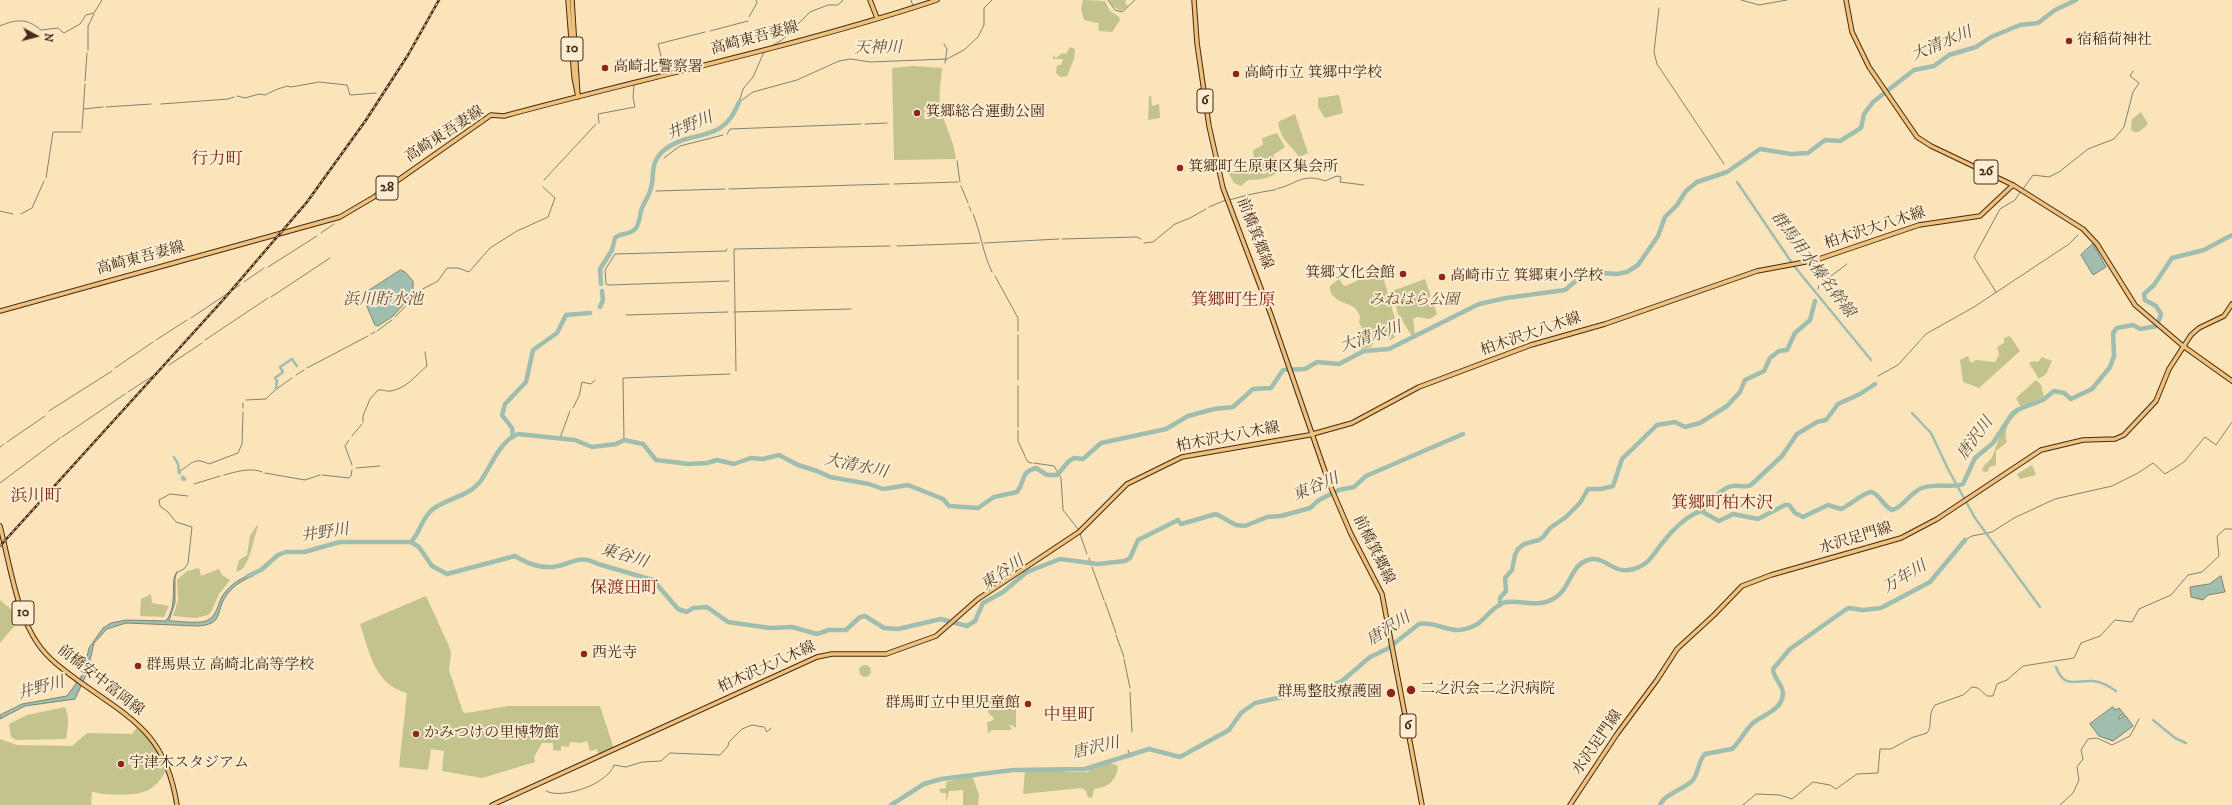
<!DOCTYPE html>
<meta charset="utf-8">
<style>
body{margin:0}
#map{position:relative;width:2232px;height:805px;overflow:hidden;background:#fbe3ba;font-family:"IM FELL DW Pica",serif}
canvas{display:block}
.north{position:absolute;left:16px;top:16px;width:40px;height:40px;-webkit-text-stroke:3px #fcedd2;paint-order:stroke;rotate:97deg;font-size:11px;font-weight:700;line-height:16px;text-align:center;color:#472a13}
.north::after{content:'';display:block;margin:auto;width:14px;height:18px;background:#472a13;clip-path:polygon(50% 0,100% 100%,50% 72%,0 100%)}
</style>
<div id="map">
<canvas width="2232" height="805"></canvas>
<div class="north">N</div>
</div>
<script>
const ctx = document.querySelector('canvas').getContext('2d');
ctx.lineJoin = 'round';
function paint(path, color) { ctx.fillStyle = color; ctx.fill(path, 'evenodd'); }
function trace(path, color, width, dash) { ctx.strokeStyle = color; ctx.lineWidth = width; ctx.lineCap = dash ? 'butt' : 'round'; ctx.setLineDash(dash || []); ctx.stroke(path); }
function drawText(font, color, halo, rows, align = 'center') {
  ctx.font = font + ' "IM FELL DW Pica","Noto Serif JP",serif'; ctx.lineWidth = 4; ctx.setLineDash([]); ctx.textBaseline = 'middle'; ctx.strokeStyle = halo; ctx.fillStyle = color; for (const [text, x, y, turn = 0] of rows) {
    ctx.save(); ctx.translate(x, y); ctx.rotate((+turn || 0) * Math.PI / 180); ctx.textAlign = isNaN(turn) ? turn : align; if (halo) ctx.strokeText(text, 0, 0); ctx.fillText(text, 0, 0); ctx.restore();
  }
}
paint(new Path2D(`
 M1083,0L1105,1L1110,11L1119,17L1120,20L1112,32L1099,31L1098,23L1084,20L1081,9Z
 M1109,0H1126L1125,3L1128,6L1121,11L1113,6Z
 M1070,47L1075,49L1074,59L1067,76L1060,77L1056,73L1057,65H1061L1063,59H1053V55L1056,58L1062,53L1066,54Z
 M913,66L942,68C941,82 937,100 942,114C947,130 954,142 956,159L894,160L892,68Z
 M1339,95L1343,113L1325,118L1318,107V98Z
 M1149,96H1151L1152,106L1159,104L1160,118L1148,120Z
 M2141,112L2148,124L2139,132H2134L2131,130L2132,119Z
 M1295,114L1308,153L1299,157C1289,141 1282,144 1278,122Z
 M1277,133L1285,147L1273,155L1282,168C1270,180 1263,179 1248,180L1241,186L1234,183L1228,172L1238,169L1237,165L1254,158L1253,150L1263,145L1262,138Z
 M1380,266L1397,326L1392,331L1395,337L1391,340L1381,337L1375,340L1371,347L1361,349L1356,337L1363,331L1359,322L1360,316C1358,312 1356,308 1352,306C1343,302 1329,299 1330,286L1339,279L1344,286C1349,287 1374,270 1380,266Z
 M1425,279L1437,314L1430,319L1417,317L1413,319L1415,335L1412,336L1398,314L1392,291Z
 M2010,336L2020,351L1979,388L1963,382L1960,360L1968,356L1971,363L1976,360L1995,362L1999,355L1997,347L2004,343V338Z
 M2042,357L2052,361L2046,374L2039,379L2029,363L2034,361L2038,362Z
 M2036,380L2041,385L2044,397L2021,407L2016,398Z
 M2023,409C2012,417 2002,428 2007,442L1996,451V465L1990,467L1987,472L1982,471C1984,462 1988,464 1992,457C2000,442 2001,412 2023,409Z
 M2032,465L2036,475L2020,479L2017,474Z
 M257,525L258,527C253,538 250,570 236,572L239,560L247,555L250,536Z
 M199,568L201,576L219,569L222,575L230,580L219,594L211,612L208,615L196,618L173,616L178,600L177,580L187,571Z
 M151,594L152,603L169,606L164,617L140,616L141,599Z
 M426,596L448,644L451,653L449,670L463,712L466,713L508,706H600L614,749L599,756L597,749L590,751L587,741L580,743L570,742L569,747L561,746V751L553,750V743H542L534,757L535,762L482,778L442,771L444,751L431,749L428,770L399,767L407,693C374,684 370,653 360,624Z
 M0,600L21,618L0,643Z
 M859 671a6 6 0 1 1 12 0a6 6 0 1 1-12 0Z
 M1010,697L1016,705V728L1009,724L1012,730H991L988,734L987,722L992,721L994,718L989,714L986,703L983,704L982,709H979V699H1007Z
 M65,707C70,718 68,727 66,739L16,740L11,737L9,724L27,715Z
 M138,726L153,742L167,768C154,798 132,795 104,794C100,794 96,792 92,792L91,804L93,805H0V739L17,745L72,746L87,733L132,734Z
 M1108,762L1118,766C1116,781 1109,787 1094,789L1092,798L1088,797L1086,791L1082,788L1023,794L1025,771L1058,768L1066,772H1087L1095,766Z
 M972,775L979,795L978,805H963V790L949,791L946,802V793H941L939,789L946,788V782Z`), '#c2c38d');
const water = new Path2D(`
 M2093,244L2106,267L2093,275L2081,255Z
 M401,270L405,272L413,281V294L393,316L378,326L375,325L362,295Z
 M177,572L175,578V602L169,621C181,621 195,624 206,621C218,616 217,604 223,595C231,584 240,578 253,574V576C241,581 231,587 224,599C216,615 222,624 198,626L126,623L107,629L94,643L87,673L75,699L25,706L0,719V715L22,704L67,696L83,674L89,648L103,628L111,623L126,620L166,621C179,604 169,579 177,572Z
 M2221,576L2225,592L2208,595L2203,600L2191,597L2190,587L2209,584Z
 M2113,707L2115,710L2119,708L2124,714L2119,716V719L2125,715L2133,726L2113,741L2099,736L2090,724Z`);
paint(water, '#9fbeb0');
trace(water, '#7c8371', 1);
trace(new Path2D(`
 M911,0L913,6
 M1108,0L1115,10L1122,12L1135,0
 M1741,0L1759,5L1787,0
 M1659,8L1654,52L1657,64L1724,164
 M749,17L757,3L756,0
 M0,26C16,19 27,18 41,30L58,28L64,33L80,24L86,15L94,13L102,0
 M710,31L748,21
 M944,44L947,49L945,63
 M768,48L782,40L810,12L828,5H838L843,0
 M88,50V26L94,14
 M660,74L667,71L665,62L662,60L658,44L705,32
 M85,81L87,53
 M237,96L245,98L259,94L265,95L275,90L287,86L291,87L319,82L347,85L350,95L376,93
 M739,102L753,92L797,80L839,61L851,59L870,62L947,59L964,50L978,37L984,25V8L992,0
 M739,102L743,89L753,77L764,52
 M161,104L228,99L234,97
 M106,107L151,104
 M84,109L103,107
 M599,123L598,114L635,107L633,97L634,85L657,79
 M865,124L887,123
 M82,129L85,84
 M727,134L730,129L861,124
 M664,158L680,146L723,135
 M957,161L960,182
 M46,178L53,132H81
 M544,180L596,124
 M894,184L958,182
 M961,186L968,203
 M729,189L889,184
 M2023,189L2033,175L2049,177L2059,172L2088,149L2114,139L2124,127L2133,92L2139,83L2130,76L2133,71
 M656,191L725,189
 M1229,200C1244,196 1259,192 1274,190C1277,190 1276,188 1280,188C1297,183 1304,173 1325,181L1337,176L1341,177L1340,182L1364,185
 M969,206L971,211
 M1209,207L1226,200
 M0,211L13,214
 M21,214L32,208L44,181
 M973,214C981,233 983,254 992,272
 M321,233L334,224
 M1062,239L1137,237L1141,239
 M984,243L1059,239
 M1144,243L1153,242L1175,224L1190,218L1206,209
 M897,246L979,243
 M727,249L726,251L615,254L605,270L606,284L608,285L729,281
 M268,267L317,236
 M600,276H601
 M995,276L1018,318V331
 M244,282L264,268
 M1818,289L1819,285L1847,264
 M1996,292L1974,257L2000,209L2015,200L2021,191
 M271,297L330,258
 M734,312L851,309
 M626,315L728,312
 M395,317L421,290L438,281L447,268H458L469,272L490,248L517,231L548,217L555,198L543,187
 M191,318L240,285
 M377,331L392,320
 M371,334L375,332
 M156,340L187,320
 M205,340L268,298
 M169,365L202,343
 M115,368L153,342
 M307,368L368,336
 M736,371L734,249L890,246
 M296,375L304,370
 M1878,376L1898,365L1926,334L1974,307L2069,244L2078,235
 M1018,380V335
 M128,392L159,372
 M246,400L266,399L275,390L292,378
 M243,408V403
 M573,408L579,396L582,382L591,384L595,380
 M49,411L112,371
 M363,422V416L370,399L378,390C383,389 386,392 391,391C407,388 415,376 427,366L425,352
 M1018,427V386
 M1018,430V441L1025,456
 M352,436L362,424
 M62,437L125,394
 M560,438L570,411
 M349,440L345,446L352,465
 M624,440L623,378L730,374
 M7,442L45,416
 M0,447L4,444
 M1025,457L1028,462L1032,463
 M1034,463L1054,466L1061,478L1063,510L1078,529
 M356,468L380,466
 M265,473L305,480L320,475
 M180,474V471C193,463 194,457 209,464L238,453L242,444L243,412
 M224,475C235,472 251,467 262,472
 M322,475L349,478L351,476L352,470
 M0,483L60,438
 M194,484L220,476
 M1080,534L1087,554
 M1965,540L1972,536L1992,532L2014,518L2055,499L2112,486L2138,473L2153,463L2165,474L2184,462L2205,437L2216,445L2232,422
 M1089,558L1091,565
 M1092,567L1104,600
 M178,572L184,569L188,563L192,527L176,522L168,512L160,506L159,500L170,494L188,496
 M1105,602L1116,633
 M1116,635L1124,657
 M1124,659L1130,688
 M1130,692L1132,732
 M1128,750L1130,757
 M546,791C562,800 608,784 614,765L626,767L642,762L661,761L670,753L720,755L728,746L729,742L742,729L752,725L764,727L767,732L771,728
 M1743,805L1756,794L1780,795L1792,799L1813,782L1830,785L1836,789L1857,774L1878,773L1880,749H1891L1911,738L1927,733C1933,726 1927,715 1935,705L1963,695L1972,687L1978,688L1987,696H1993L1997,684L2007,680L2023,666L2074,658L2081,643L2100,636L2115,620L2132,622L2139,609L2171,595L2188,575L2202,572L2219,556L2217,536L2225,529H2232
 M2060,805L2073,793L2079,780L2077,767L2083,759L2081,750L2088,739L2097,738L2112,745L2130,736L2139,719`), '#7c8371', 1);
trace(new Path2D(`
 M1737,182L1794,266L1871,360
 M276,389L277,381L275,378L283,372L280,367L292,359L297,366
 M1912,413L1931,433L1948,469L1975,518L2040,607
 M174,457L178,464L179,473
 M2056,667C2064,689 2076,680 2093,681C2102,682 2109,686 2116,691
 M2153,720L2175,738L2186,743`), '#9fbeb0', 2.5);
trace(new Path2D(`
 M601,284L600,269L612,250L615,238C620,232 630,236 636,228C639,224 640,216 641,211C643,203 648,198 650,191C656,176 648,165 663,151C691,127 722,147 739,102
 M600,307L603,300L602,291
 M513,437L512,428L502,415L505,404L526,382L533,350L557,333L566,315L590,313
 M183,478L184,479
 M1703,511C1705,504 1724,487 1732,486C1738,485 1745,488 1751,485L1782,456L1797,434L1817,422L1826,420L1838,404L1860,394L1875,384
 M411,542C420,533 422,517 433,509C449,497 470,497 482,479C492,464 500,441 518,434L575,440L592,447L616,444L624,440L643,444L656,460L689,464L707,463L717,460L734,464L751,458L763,459L779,455L798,465L817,471L830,477L869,484L883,489L908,485L943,499L949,506L978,508L994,497L1017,492C1026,481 1019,473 1036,468L1047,475H1057L1069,461L1074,458L1083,459L1101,443L1166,429L1188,416L1214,409L1233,407L1253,389L1271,388L1283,370L1305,369L1317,362L1339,364L1364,351L1389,349L1479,304L1506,298L1565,290L1584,274L1589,272L1617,274L1627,272L1638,265L1658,236L1665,217L1677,205L1686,191L1697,182L1727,172L1760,149L1791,154L1808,153L1825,140L1840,141L1861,128L1864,114L1873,102L1914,70L1934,66L1949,55L1976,47L1991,37L2020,25L2038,23L2055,10L2076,0
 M411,542L419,547L432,566L447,574L515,556C527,563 538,568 553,567C572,565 578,553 598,564L653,580L678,609L687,612L693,608L707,607L728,622L770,628L792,627L817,634L829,630H846L860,617L865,616L884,628L898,629L941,619L967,626L975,621L983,603L1003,592L1027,572L1060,559L1098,564L1125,561L1130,558L1138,540L1178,520L1181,524L1216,514L1236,525L1245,526L1267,517L1281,516L1310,508L1319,500L1339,490L1354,487L1366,476L1463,434
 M248,576L261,570L278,555L286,552H304L340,542H411
 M1500,605V598L1506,591L1505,578L1512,570L1515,555L1518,549L1524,544L1539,540L1543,537L1550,528L1566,517L1580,503L1588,489H1601L1613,486L1622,459L1657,425L1675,422L1685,427L1700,423L1727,406L1740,392L1745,380L1764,371L1770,358L1779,351L1787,350L1795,333L1810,320L1815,301
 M891,805L924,784L941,779L1013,770L1085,769L1149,749L1180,757L1229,730L1241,713L1255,703L1327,687L1342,681L1370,657L1387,649L1419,624C1433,621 1446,631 1460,630C1485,627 1485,611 1503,603C1517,598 1536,609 1553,599C1570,591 1570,565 1588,560C1607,554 1613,579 1639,567C1650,563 1656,550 1664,541C1672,530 1688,515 1701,511L1719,521L1733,514L1758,519L1785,505H1789L1795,513L1803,517L1828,505L1841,509C1851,505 1863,492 1872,492C1881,496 1883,506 1892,510C1903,508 1909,493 1922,488C1936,483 1954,488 1963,484L1975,458L1993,443L2012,414L2017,410L2043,400L2054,391L2064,393L2071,399L2092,389L2110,367L2114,356L2113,333L2117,328L2133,325L2140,329L2157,326L2161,314L2156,306L2145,300L2144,294L2154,285L2172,258L2204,250L2232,235
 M1660,805C1665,793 1684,790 1693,780C1699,772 1698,761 1705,754L1732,749C1740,742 1745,730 1753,723C1763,715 1782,710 1783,694C1783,684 1773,678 1773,669L1790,649L1845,610L1849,608L1863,610L1881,608L1930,582L1965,540`), '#9fbeb0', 4.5);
const major = new Path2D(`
 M568,0L574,77L578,97
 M572,0L578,97
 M870,0L877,18
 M1194,0L1197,43L1209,126L1223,188L1271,315L1329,483L1351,534L1382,594L1422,805
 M1846,0L1852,32L1869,67L1917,137L1931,146L2013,185L2083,229L2097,244L2135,305L2183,346L2232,381
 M0,311L340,217L374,197L491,115L504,116C648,77 795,47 937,0
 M0,526C9,561 17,615 38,644C49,660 65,671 80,682C134,720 166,735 177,805
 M492,805L817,657L832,654H886L936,636L978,599L1079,532L1127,484L1182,457L1309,435L1352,423L1419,387L1531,345L1605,324L1757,271L1816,260L1919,225L1980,216L2013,185
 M1570,805L1617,734L1657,680L1677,649L1714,615L1742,586L1771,575L1901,538L1937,519L2041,450L2083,440L2115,439L2124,435L2156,401L2169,369L2191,335L2199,328L2224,316L2232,304`);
trace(major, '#472a13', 5.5);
trace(major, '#eec27d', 3.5);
const rail = new Path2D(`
 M0,546L223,300L307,202L366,120L408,55L439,0`);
trace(rail, '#472a13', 2.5);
trace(rail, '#fcedd2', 1, [3]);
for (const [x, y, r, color] of [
 [2069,41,4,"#8f2418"],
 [605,68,4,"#8f2418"],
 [1236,74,4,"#8f2418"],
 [917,113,4,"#8f2418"],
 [1180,168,4,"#8f2418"],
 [1403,274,4,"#8f2418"],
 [1442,277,4,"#8f2418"],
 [584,654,4,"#8f2418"],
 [138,666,4,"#8f2418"],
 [1411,690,5,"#8f2418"],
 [1391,693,5,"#8f2418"],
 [1028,704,4,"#8f2418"],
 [416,734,4,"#8f2418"],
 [121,764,4,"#8f2418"]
]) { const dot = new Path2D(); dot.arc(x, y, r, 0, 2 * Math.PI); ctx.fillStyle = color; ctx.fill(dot); trace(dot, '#fcedd2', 1.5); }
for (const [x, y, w] of [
 [572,49,22],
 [1205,101,16],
 [1986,172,24],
 [387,188,22],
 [23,613,22],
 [1408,726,16]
]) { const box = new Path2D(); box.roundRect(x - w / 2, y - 12, w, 24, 3); ctx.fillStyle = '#fcedd2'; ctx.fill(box); trace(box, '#472a13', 1); }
drawText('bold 14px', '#472a13', null, [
 ["10",572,49],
 ["6",1205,101],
 ["26",1986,172],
 ["28",387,188],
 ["10",23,613],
 ["6",1408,726]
]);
drawText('15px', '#472a13', '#fcedd2', [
 ["高崎東吾妻線",755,39,-15],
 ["高崎東吾妻線",445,135,-33],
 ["柏木沢大八木線",1875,229,-18],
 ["前橋箕郷線",1254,234,69],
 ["高崎東吾妻線",141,259,-15],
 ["柏木沢大八木線",1531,335,-19],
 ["柏木沢大八木線",1228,438,-11],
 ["水沢足門線",1856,539,-17],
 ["前橋箕郷線",1373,550,64],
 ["柏木沢大八木線",767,668,-24],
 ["前橋安中富岡線",100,681,38],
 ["水沢足門線",1598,743,-55]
]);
drawText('15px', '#472a13', '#fcedd2', [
 ["宿稲荷神社",2077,41],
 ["高崎北警察署",613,68],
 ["高崎市立 箕郷中学校",1244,74],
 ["箕郷総合運動公園",925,113],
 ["箕郷町生原東区集会所",1188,168],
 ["箕郷文化会館",1395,274,"right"],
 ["高崎市立 箕郷東小学校",1450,277],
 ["西光寺",592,654],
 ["群馬県立 高崎北高等学校",146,666],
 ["二之沢会二之沢病院",1420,690],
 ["群馬整肢療護園",1382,693,"right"],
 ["群馬町立中里児童館",1020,704,"right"],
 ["かみつけの里博物館",424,734],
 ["宇津木スタジアム",129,764]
], 'left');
drawText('italic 15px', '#665032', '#fcedd2', [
 ["みねはら公園",1414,301]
]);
drawText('italic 16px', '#5d4f3a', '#fcedd2', [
 ["大清水川",1942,45,-23],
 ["天神川",878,49,-1],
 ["井野川",690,127,-23],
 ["群馬用水榛名幹線",1812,265,53],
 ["浜川貯水池",383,301],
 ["大清水川",1371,338,-19],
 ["唐沢川",1976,439,-54],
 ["大清水川",856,467,12],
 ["東谷川",1316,488,-23],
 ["井野川",325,534,-9],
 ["東谷川",624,557,17],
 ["東谷川",1003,574,-34],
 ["万年川",1905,578,-31],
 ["唐沢川",1389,630,-32],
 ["井野川",41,689,-15],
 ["唐沢川",1096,749,-13]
]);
drawText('17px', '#7a1f14', '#fcedd2', [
 ["行力町",217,160],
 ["箕郷町生原",1233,301],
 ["浜川町",36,497],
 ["箕郷町柏木沢",1722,504],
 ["保渡田町",624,589],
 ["中里町",1069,716]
]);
</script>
